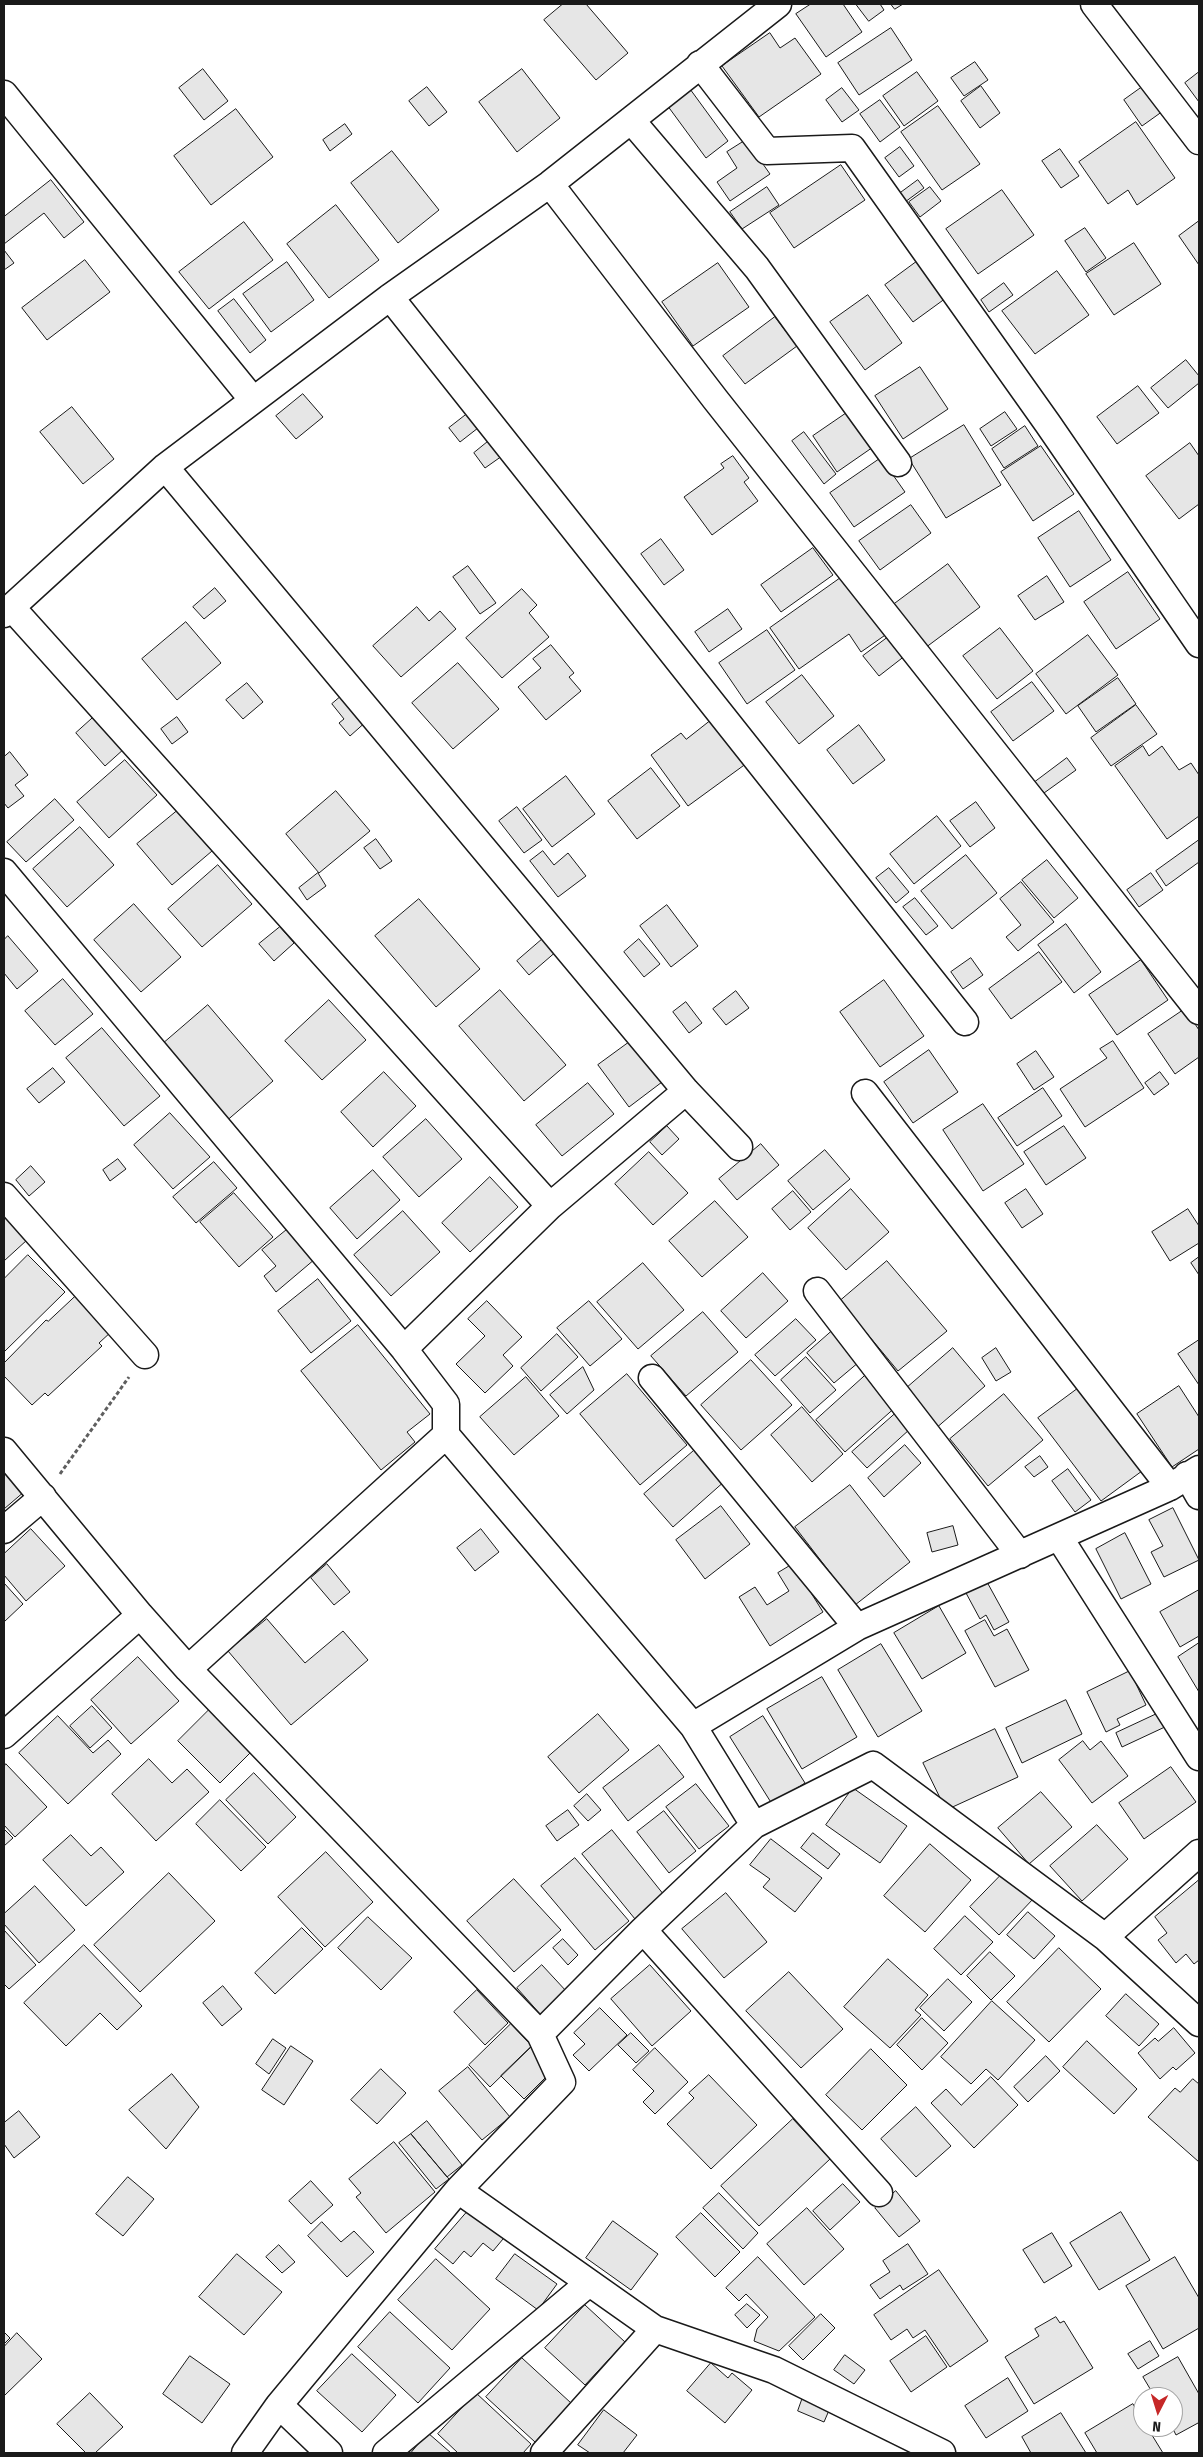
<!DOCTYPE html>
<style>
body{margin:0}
#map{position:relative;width:1203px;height:2457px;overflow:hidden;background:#fff;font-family:"Fira Sans Condensed",sans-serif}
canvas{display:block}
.frame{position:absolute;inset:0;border:5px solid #1a1a1a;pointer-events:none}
.north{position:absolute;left:1133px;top:2387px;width:50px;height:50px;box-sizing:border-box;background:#fff;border:1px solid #a3a3a3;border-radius:50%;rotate:185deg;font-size:14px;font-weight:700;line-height:20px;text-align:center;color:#1a1a1a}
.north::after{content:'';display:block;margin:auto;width:18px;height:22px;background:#c62828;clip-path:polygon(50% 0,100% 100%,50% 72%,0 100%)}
</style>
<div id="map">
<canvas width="1203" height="2457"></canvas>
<div class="frame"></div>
<div class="north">N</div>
</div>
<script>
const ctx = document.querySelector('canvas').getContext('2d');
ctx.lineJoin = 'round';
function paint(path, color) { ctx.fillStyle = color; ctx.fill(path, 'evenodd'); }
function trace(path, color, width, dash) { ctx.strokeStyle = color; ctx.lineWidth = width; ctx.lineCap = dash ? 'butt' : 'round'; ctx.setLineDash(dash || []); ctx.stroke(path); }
const building = new Path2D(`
 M563,4H586L628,53L596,80L544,20Z
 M811,4H843L862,32L826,57L796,14Z
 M856,4H880L884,10L869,21Z
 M891,4H903L895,9Z
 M891,28L912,60L859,95L838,63Z
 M770,33L780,48L795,38L821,74L759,117L722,66Z
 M975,62L988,80L964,96L951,78Z
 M203,69L228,101L204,120L179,88Z
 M522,69L560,118L517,152L479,102Z
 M917,72L938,101L904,126L883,96Z
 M1199,72V102L1185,83Z
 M1145,85L1163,111L1142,126L1124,100Z
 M981,86L1000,113L980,128L961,101Z
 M427,87L447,112L429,126L409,101Z
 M842,88L859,110L842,122L826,100Z
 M690,89L728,141L706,158L667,105Z
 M880,100L900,127L880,142L860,114Z
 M938,106L980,164L942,190L901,132Z
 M236,109L273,157L211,205L174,156Z
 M1136,122L1175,178L1137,205L1128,190L1108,204L1079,162Z
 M345,124L352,134L330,151L323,140Z
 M746,140L770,174L730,201L717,182L737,168L727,152Z
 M900,147L914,166L899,177L885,158Z
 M1060,149L1079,176L1061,188L1042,161Z
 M392,151L439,210L398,243L351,183Z
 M841,165L865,200L794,248L770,213Z
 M51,180L84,222L64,238L44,213L4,244V217Z
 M918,180L924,188L905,202L899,194Z
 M767,187L779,205L742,229L730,212Z
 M930,187L941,201L920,217L909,202Z
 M1002,190L1034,235L978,274L946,229Z
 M336,205L379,260L329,298L287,244Z
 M1199,221V265L1179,236Z
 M244,222L273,260L209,309L179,272Z
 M1085,228L1106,258L1086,272L1065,241Z
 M1134,243L1161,284L1114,315L1086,274Z
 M4,250L14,263L4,270Z
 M85,260L110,292L47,340L22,308Z
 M919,260L946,298L913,322L885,285Z
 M287,262L314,300L271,332L243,294Z
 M718,263L749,307L693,346L662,302Z
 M1057,271L1089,315L1035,354L1002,311Z
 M1004,283L1013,295L989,312L981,300Z
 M868,295L902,343L865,370L830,322Z
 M234,299L266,340L250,353L218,311Z
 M775,317L797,346L745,384L723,356Z
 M1186,360L1199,376V383L1168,408L1151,388Z
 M920,367L948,409L903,439L875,396Z
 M1138,386L1159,413L1117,444L1097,417Z
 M303,394L323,417L296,439L276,416Z
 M72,407L114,459L83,484L40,432Z
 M851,410L876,445L837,472L813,436Z
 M1005,412L1017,429L991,446L980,429Z
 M467,414L478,428L460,442L449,428Z
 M964,425L1001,485L946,518L909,459Z
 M1025,426L1038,446L1004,468L992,449Z
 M804,432L836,474L824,484L792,441Z
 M490,440L502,456L485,468L474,453Z
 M1190,443L1199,456V504L1179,519L1146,476Z
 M1041,446L1074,494L1033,521L1001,472Z
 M733,456L749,478L744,482L758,501L712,535L684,497L724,468L721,464Z
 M881,458L905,492L854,527L830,493Z
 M911,505L931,533L880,570L859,541Z
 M1079,511L1111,560L1070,587L1038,538Z
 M661,539L684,570L664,585L641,554Z
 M813,548L833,575L781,612L761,585Z
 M948,564L980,607L925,648L893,605Z
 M468,566L496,603L480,614L453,577Z
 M849,572L891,631L861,652L849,634L799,669L770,628Z
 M1128,572L1160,619L1116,649L1084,602Z
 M1047,576L1064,602L1035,620L1018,596Z
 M215,588L226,601L204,619L193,607Z
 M522,589L537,605L529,613L549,637L502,678L466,638Z
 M417,607L429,621L440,611L456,629L401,677L373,646Z
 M728,609L742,629L709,652L695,632Z
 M186,622L221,663L177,700L142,659Z
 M1000,628L1033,671L997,699L963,656Z
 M767,630L795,670L747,704L719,663Z
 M891,635L906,655L879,676L863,656Z
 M1088,635L1118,675L1066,714L1036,674Z
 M551,645L574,673L569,677L581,691L546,720L518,687L541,668L533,659Z
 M458,663L499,709L453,749L412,703Z
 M802,675L834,716L799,744L766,702Z
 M1118,678L1136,704L1096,732L1078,706Z
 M1032,682L1054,711L1013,741L991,712Z
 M247,683L263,702L243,719L226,700Z
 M345,693L368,720L350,736L339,723L344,719L332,704Z
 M1136,705L1157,734L1111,766L1091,738Z
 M96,715L125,748L105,766L76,733Z
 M177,717L188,732L172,744L161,729Z
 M714,718L747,763L688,806L651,755L681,733L686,739Z
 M859,725L885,760L853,784L827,750Z
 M1143,746L1149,756L1162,746L1179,770L1191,763L1199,775V816L1167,839L1115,766Z
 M10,752L28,775L15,785L24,796L8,808L4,803V757Z
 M1067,758L1076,770L1044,793L1035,782Z
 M125,760L157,795L109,838L77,802Z
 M651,768L680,806L637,839L608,801Z
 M566,776L595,814L552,847L523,809Z
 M336,791L370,831L319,873L286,834Z
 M55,799L74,820L26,862L7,842Z
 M976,802L995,828L970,847L950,821Z
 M517,807L542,840L524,853L499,821Z
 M177,811L212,851L172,885L137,844Z
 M937,816L961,846L914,884L890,854Z
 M80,827L114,865L67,907L33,869Z
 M376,839L392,861L380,869L364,848Z
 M1199,840V862L1166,886L1156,871Z
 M543,851L554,865L568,853L586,876L558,897L530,861Z
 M966,855L997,893L952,929L921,891Z
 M1047,860L1078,898L1054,918L1022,880Z
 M218,865L252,904L202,947L168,909Z
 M889,868L909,892L896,903L876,878Z
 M318,873L326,886L307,900L299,888Z
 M1151,873L1163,890L1139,907L1127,890Z
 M1021,882L1054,922L1018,951L1006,937L1021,925L1000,899Z
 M915,898L938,926L926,935L903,907Z
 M419,899L480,969L436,1007L375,936Z
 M134,904L181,957L141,992L94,940Z
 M667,905L698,946L671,967L640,926Z
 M1066,924L1101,972L1074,993L1038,945Z
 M280,927L294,943L274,961L259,944Z
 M8,936L38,971L17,989L4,973V940Z
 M546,936L558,950L529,975L517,961Z
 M639,939L660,964L644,977L624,952Z
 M1039,952L1062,982L1011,1019L989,989Z
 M971,958L983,975L963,989L951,972Z
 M1141,960L1168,1000L1117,1035L1089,995Z
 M63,979L93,1014L55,1045L25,1011Z
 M884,980L924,1036L880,1067L840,1012Z
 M500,990L566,1065L524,1101L459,1026Z
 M736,991L749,1008L726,1025L713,1009Z
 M329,1000L366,1040L322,1080L285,1041Z
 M686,1002L702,1023L689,1033L673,1012Z
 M208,1005L273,1081L224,1123L158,1048Z
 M1185,1009L1199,1030V1057L1175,1074L1148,1034Z
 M102,1028L160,1096L124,1126L66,1058Z
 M635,1038L666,1079L629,1107L598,1065Z
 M1113,1041L1144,1088L1085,1127L1060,1089L1107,1058L1100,1049Z
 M929,1050L958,1092L913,1123L884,1082Z
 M1036,1051L1054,1077L1034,1090L1017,1064Z
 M53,1068L65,1082L39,1103L27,1089Z
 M384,1072L416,1106L373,1147L341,1112Z
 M1160,1072L1169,1084L1154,1095L1145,1083Z
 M588,1083L614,1114L562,1156L536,1125Z
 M1043,1088L1062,1116L1017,1146L998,1118Z
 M983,1104L1024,1164L983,1191L943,1130Z
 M170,1113L210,1157L173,1189L134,1145Z
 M426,1119L462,1159L419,1197L383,1157Z
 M667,1126L679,1139L662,1155L650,1142Z
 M1064,1126L1086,1158L1046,1185L1024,1152Z
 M761,1144L779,1165L737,1200L719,1179Z
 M825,1150L850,1179L813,1210L788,1181Z
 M649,1152L688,1193L653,1225L615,1184Z
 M118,1159L126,1169L110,1181L103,1170Z
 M214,1162L237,1188L196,1223L173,1197Z
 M31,1166L45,1182L29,1196L16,1180Z
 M373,1170L400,1200L357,1239L330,1208Z
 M490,1177L518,1207L470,1252L442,1223Z
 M851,1189L889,1232L846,1270L808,1228Z
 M1026,1189L1043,1214L1022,1228L1005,1203Z
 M793,1191L811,1212L790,1230L772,1209Z
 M234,1193L273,1237L239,1267L200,1222Z
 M715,1201L748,1237L702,1277L669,1241Z
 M1188,1209L1199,1226V1243L1170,1261L1152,1232Z
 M403,1211L440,1252L391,1296L354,1255Z
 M4,1215L27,1240L4,1261Z
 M289,1228L315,1259L276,1292L264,1276L276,1266L262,1250Z
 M28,1255L65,1292L4,1352V1279Z
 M1199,1257V1275L1191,1263Z
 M887,1261L947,1331L898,1371L840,1301Z
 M643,1263L684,1310L638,1349L597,1302Z
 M763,1273L788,1301L746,1338L721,1311Z
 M318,1279L351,1321L311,1353L278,1311Z
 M78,1294L112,1331L99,1343L102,1346L48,1396L45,1393L32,1405L4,1376V1363L46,1320L48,1321Z
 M487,1301L522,1337L503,1355L513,1366L485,1393L456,1364L485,1336L468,1319Z
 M589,1301L622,1339L590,1366L557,1328Z
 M703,1312L738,1352L686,1396L651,1356Z
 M796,1319L816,1340L775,1376L755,1355Z
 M358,1325L430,1414L407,1432L415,1442L381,1470L301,1371Z
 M832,1331L859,1362L834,1383L807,1353Z
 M557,1334L578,1357L541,1391L521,1368Z
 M1199,1340V1385L1178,1354Z
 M953,1348L985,1386L935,1429L902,1392Z
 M996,1348L1011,1372L996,1381L982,1358Z
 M806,1357L836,1390L810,1413L781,1380Z
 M751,1360L792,1405L741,1450L701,1405Z
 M583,1367L594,1390L567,1414L550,1395Z
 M868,1373L898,1405L845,1452L816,1420Z
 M627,1374L687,1445L640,1485L580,1414Z
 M526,1377L559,1416L514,1455L480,1417Z
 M1179,1386L1199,1417V1449L1172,1467L1137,1414Z
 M1080,1387L1142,1471L1101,1501L1038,1418Z
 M1004,1394L1043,1440L988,1486L950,1439Z
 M802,1407L843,1454L812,1482L771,1435Z
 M896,1413L910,1429L867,1468L852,1452Z
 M905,1445L921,1463L884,1497L868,1478Z
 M697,1448L726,1480L673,1527L644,1494Z
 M1040,1456L1048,1467L1034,1477L1025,1467Z
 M4,1467L25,1491L4,1509Z
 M1068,1469L1091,1500L1075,1512L1052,1481Z
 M850,1485L910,1562L855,1605L795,1527Z
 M721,1506L750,1544L705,1579L676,1540Z
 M1173,1508L1199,1560L1164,1577L1151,1552L1163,1546L1149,1520Z
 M953,1526L958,1545L932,1552L927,1533Z
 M31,1529L65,1566L26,1601L4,1575V1554Z
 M481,1529L499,1552L475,1571L457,1548Z
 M1125,1533L1151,1584L1121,1599L1096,1549Z
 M327,1564L350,1592L334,1605L311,1578Z
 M793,1564L823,1612L770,1646L739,1597L755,1587L767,1605L789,1591L778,1573Z
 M987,1582L1009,1622L994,1630L986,1615L980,1619L966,1593Z
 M4,1583L23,1604L4,1622Z
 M1199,1590V1636L1180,1647L1160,1612Z
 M939,1606L966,1653L922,1679L894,1633Z
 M267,1619L305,1663L343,1631L368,1660L291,1725L228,1651Z
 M985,1620L994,1636L1007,1629L1029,1670L995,1687L965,1631Z
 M1199,1643V1692L1178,1657Z
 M881,1644L922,1711L878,1737L838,1670Z
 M138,1657L179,1701L131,1744L91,1700Z
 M1130,1671L1146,1705L1117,1719L1120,1725L1106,1732L1087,1692Z
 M822,1677L857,1737L802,1769L767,1709Z
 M1066,1700L1082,1734L1022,1763L1006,1728Z
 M92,1706L112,1728L90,1748L70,1726Z
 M209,1710L251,1752L220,1783L178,1741Z
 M1161,1712L1167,1726L1122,1747L1116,1733Z
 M598,1714L629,1750L579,1793L548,1757Z
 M58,1716L93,1753L108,1740L121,1754L68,1804L19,1753Z
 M763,1716L805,1783L772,1804L730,1737Z
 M995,1729L1018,1777L946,1810L923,1763Z
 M1083,1741L1090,1750L1101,1741L1128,1776L1092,1803L1059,1760Z
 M659,1745L684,1777L628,1821L603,1788Z
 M149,1759L172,1783L187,1769L209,1792L156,1841L112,1794Z
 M6,1764L47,1807L15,1837L4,1825V1767Z
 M1171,1767L1196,1802L1144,1839L1119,1803Z
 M254,1773L296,1817L268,1844L226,1800Z
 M696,1784L729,1826L699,1849L666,1807Z
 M853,1788L907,1826L880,1863L826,1825Z
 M1041,1792L1072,1827L1029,1864L998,1828Z
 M587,1794L601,1810L588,1821L574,1806Z
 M220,1800L266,1847L241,1871L196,1824Z
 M568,1810L579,1825L557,1841L546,1826Z
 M664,1811L696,1851L669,1873L637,1832Z
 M1097,1825L1128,1859L1082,1901L1050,1866Z
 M4,1829L13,1838L4,1846Z
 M612,1830L664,1895L635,1919L582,1854Z
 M813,1833L840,1854L828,1869L801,1848Z
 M71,1835L91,1856L101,1847L124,1872L86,1906L43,1860Z
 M771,1839L822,1878L795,1912L763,1887L770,1879L750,1865Z
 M930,1844L971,1880L925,1932L884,1896Z
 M326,1852L373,1902L325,1947L278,1897Z
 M575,1858L629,1921L595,1950L541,1886Z
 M1005,1871L1034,1898L999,1935L970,1907Z
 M169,1873L215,1921L140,1992L94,1945Z
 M514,1879L561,1930L514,1972L467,1921Z
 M1199,1880V1960L1194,1964L1186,1954L1176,1963L1158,1940L1167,1933L1155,1917Z
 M35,1886L75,1930L39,1963L4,1924V1914Z
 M726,1893L767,1942L724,1978L682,1929Z
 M1028,1912L1055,1936L1034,1959L1007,1935Z
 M965,1916L993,1942L961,1975L934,1949Z
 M368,1917L412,1958L381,1990L338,1948Z
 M302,1928L323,1949L275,1994L255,1973Z
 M4,1930L36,1965L9,1989L4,1984Z
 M563,1939L578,1955L568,1965L553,1948Z
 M84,1945L142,2006L117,2030L100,2013L66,2046L24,2003Z
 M1059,1948L1101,1989L1049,2042L1007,2002Z
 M990,1952L1015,1976L991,2000L967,1976Z
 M888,1959L928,1995L915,2010L921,2015L890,2048L844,2007Z
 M542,1965L567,1992L541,2015L517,1988Z
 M650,1965L691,2011L652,2046L611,1999Z
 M789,1972L843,2029L801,2068L746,2011Z
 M948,1979L972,2002L944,2031L920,2008Z
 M223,1986L242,2009L222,2026L203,2003Z
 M477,1990L508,2023L485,2045L454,2012Z
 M1126,1994L1159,2024L1139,2046L1106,2016Z
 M992,2001L1035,2040L998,2080L986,2069L971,2084L941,2057Z
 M600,2008L627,2035L589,2071L573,2055L585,2044L574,2033Z
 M922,2018L948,2043L922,2070L897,2045Z
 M511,2024L532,2046L490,2087L469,2065Z
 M1174,2028L1195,2053L1176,2070L1173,2067L1160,2079L1138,2053L1155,2038L1158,2041Z
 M631,2033L649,2051L636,2063L618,2045Z
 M273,2039L286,2048L269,2074L256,2064Z
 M1087,2041L1137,2089L1114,2114L1063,2067Z
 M291,2046L313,2061L284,2105L262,2090Z
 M531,2047L553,2070L524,2099L501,2076Z
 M655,2048L688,2082L655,2114L643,2102L654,2091L633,2070Z
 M871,2049L907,2085L862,2130L826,2095Z
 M1046,2056L1060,2071L1028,2102L1014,2087Z
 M468,2067L510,2117L482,2140L439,2091Z
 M381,2069L406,2093L377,2124L351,2100Z
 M172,2074L199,2107L166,2149L129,2110Z
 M709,2075L757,2125L711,2169L667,2124L694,2098L689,2093Z
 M991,2077L1018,2105L974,2148L931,2103L946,2089L961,2105Z
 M1193,2079L1199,2084V2162L1148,2117L1175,2088L1180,2092Z
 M916,2107L951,2146L916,2177L881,2139Z
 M19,2111L40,2137L14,2158L4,2144V2123Z
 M793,2119L830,2159L759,2226L721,2186Z
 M427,2121L462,2165L447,2177L411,2134Z
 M411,2134L449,2179L436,2189L399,2143Z
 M394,2142L435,2192L386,2233L356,2197L361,2193L349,2179Z
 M128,2177L154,2199L123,2236L96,2214Z
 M311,2181L333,2205L311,2224L289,2201Z
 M843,2184L860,2202L830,2230L813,2211Z
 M896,2191L920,2221L899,2237L875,2208Z
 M719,2193L758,2233L743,2249L703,2208Z
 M474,2204L508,2233L493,2251L483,2243L471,2257L464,2251L453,2264L435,2249Z
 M807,2208L844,2249L804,2285L767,2244Z
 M1121,2212L1150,2260L1099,2290L1070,2243Z
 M701,2213L740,2252L715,2277L676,2237Z
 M613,2221L658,2254L631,2290L586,2258Z
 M322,2222L341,2242L354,2231L374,2252L347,2277L308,2236Z
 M1052,2233L1072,2266L1044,2283L1023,2250Z
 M908,2244L928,2274L903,2290L900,2285L880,2299L870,2285L890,2272L883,2261Z
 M279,2245L295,2262L282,2273L266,2257Z
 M237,2254L282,2292L244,2335L199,2297Z
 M515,2254L557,2284L538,2310L496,2279Z
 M758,2257L815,2317L779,2351L754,2341L757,2329L768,2317L746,2294L739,2301L726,2288Z
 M1175,2257L1199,2298V2328L1163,2349L1126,2286Z
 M436,2259L490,2309L452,2350L398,2300Z
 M939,2270L988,2341L950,2367L925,2330L913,2338L907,2329L891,2340L874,2315Z
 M747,2304L760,2315L747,2328L735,2315Z
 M585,2305L625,2342L585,2385L545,2348Z
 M390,2312L450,2368L418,2403L358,2347Z
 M821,2314L835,2328L803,2360L789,2346Z
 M1056,2317L1060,2323L1064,2321L1093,2368L1034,2404L1005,2357L1039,2336L1035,2329Z
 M4,2332L10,2338L4,2344Z
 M17,2333L42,2359L4,2396V2347Z
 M926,2336L947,2367L911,2392L890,2361Z
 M1150,2341L1159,2356L1138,2369L1128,2354Z
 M352,2354L396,2395L362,2432L317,2391Z
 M845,2355L865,2370L854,2384L834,2370Z
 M190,2356L230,2384L202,2423L163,2394Z
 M1178,2357L1199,2394V2424L1198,2423L1176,2435L1172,2427L1173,2397H1155L1143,2377Z
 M522,2358L571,2403L535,2442L486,2397Z
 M711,2363L728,2378L732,2373L752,2390L725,2423L687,2391Z
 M1008,2378L1028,2411L986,2438L965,2406Z
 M90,2393L123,2427L95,2453H86L57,2424Z
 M476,2393L531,2444L523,2453H458L438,2434Z
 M803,2397L830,2408L824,2422L798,2411Z
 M1133,2404L1143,2421V2427H1147L1163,2453H1097L1085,2433Z
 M604,2410L637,2435L623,2453H590L578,2445Z
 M1061,2413L1086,2453H1031L1022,2437Z
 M428,2433L451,2453H411Z`);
paint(building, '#e6e6e6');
trace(building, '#1a1a1a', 1);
const street = new Path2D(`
 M1094,4L1199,141
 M700,64L767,151L852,148L1048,424L1199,644
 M4,94L253,400
 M631,120L757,268L898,463
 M550,184L715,399L1199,1011
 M390,297L965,1022
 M165,467L686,1091L739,1147
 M12,608L550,1206
 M4,614L165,467L390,297L550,184L778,4
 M4,872L404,1349L446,1404V1435L693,1726
 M865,1093L1170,1487
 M4,1196L145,1355
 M817,1291L1020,1555
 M404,1349L550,1206L686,1091
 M652,1378L857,1627
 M4,1451L140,1615L188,1669L540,2034L562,2082L458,2190L279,2405L245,2453
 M1199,1469L1170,1487L857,1627L693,1726L754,1825L873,1765L1105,1937L1199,2023
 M1187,1475L1199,1496
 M4,1530L43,1497
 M1059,1537L1199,1757
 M188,1669L446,1435
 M4,1735L140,1615
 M643,1930L879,2193
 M1105,1937L1199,1853
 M540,2034L643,1930L754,1825
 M458,2190L655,2329L774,2370L942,2453
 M279,2405L329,2453
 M386,2453L589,2283
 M544,2453L655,2329`);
trace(street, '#1a1a1a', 29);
trace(new Path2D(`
 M60,1474L129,1377`), '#5f5f5f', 3, [4, 2.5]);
trace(street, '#fff', 26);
</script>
